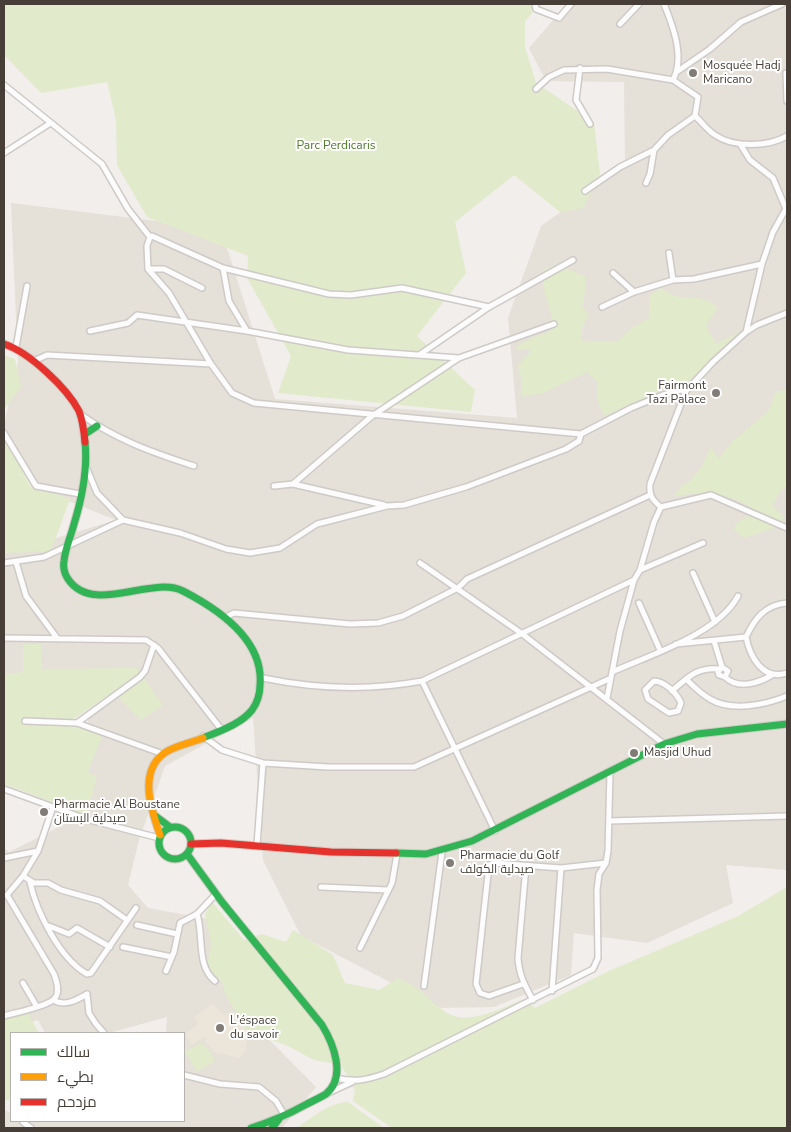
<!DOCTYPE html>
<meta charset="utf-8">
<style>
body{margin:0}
#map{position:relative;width:791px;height:1132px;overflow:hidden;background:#f1eeeb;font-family:"Nunito Sans",Cairo,sans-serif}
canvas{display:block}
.frame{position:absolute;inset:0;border:5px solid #473f37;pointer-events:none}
.legend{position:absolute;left:10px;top:1032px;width:175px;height:90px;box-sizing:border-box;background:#fff;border:1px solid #b5b2af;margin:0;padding:6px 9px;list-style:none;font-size:15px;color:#473f37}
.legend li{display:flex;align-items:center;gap:10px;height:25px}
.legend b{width:25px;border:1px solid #b5b2af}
</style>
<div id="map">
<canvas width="791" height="1132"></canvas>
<div class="frame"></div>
<ul class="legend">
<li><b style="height:6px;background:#30b455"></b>سالك</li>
<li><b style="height:6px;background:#ff9f0a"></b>بطيء</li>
<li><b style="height:6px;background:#e5322d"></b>مزدحم</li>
</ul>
</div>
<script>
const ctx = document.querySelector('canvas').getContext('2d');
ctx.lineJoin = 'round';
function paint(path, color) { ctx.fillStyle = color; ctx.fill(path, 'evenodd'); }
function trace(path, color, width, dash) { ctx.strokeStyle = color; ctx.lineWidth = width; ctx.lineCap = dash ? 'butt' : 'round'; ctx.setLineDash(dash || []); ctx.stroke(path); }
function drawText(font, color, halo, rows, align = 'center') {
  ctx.font = font + ' "Nunito Sans",Cairo,sans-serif'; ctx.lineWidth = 4; ctx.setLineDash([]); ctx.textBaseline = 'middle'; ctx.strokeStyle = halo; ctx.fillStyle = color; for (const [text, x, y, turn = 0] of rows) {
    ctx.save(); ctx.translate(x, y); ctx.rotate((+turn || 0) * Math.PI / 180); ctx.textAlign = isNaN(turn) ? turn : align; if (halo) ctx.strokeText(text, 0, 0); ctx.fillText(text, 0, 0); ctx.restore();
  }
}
paint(new Path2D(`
 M567,4H787V870L726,865L733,903L647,943L574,933L571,975L494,1007L440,1008L301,936L263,860L253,718L165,766L139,840L128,885L148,908L209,919L232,1002L316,1087L282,1128H4V1110L11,1113V1121H184V1033H166L167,1017L109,1033H45L38,1020L4,1031V848L9,852L85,814L88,719L145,675L4,678V554L116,520L48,493L4,443V425L18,362L11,203L221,229L275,399L517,418L508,318L541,226L625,166L624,82L546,81L529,48Z`), '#e5e0d8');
paint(new Path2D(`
 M213,1004L225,1015L233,1011L249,1031L245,1052L239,1058L214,1052L204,1041L206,1039L205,1036L192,1045L185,1034L198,1024L194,1017Z`), '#ece5da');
paint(new Path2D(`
 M4,4H541L525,21V47L536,83L594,122L600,175L583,208L560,212L514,175L455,222L466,273L417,336L475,390L471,412L278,393L291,356L247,278L248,256L147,217L117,165L116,120L107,82L41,93L4,55Z
 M556,265L585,276L586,289L582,306L589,314L582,328V341L617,342L631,328L649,318L650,295L661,288C666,291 671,295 675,296C691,301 703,293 718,308L706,325L716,344L740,331L685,385L664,389L604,416L598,401V383L587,372L543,393L521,397L522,381L518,365L532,350L515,349L521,343L550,331L552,318L543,286L544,269Z
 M4,355L15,359L21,387L4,410Z
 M787,390V486L779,493L772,506L784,517L776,527L745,538L734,531L735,524L757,511C730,493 707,491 674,496C680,486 687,483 694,476C703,467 706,458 710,447L719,458L732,442L769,410L776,391Z
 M4,435L30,486L70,499L51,551L4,553Z
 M23,644H41L42,669L137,668L163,705L141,720L113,692L72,720L102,736L88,772L97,777L87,815L4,784V674L23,672Z
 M787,887V1128H392L353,1101L355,1090L341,1065L314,1060L288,1046L248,1031L226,996L222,982L207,967L211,944L205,914L212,902L244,940L262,934L286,942L293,930L333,955L345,983L379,990L398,978C421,986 430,1003 449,1014C469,1025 505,1007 524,999L535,1008L609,971L738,916Z
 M28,1013L39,1033H11V1099L4,1101V1020Z
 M201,1043L210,1051L215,1061L197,1072L186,1054L184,1055V1047L188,1050Z
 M348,1102L384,1128H297C312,1117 329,1103 348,1102Z`), '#e1ebcb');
const street = new Path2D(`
 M535,4L536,9L559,18L571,4
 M664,4C673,26 685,57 673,80
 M620,24L639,4
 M580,68L576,100L590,124
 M678,71L710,49L741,22L782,4
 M786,73L787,101
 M4,85L102,164L128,209L150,237L152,236L223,268L329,294L351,295L402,288L489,307
 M536,89L549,77L564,70L607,69L673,80L698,97L695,116C702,122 707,130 715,135C734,148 768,147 787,136
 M740,144L750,160L773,178L786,209
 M4,153L49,124
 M646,183L650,174L654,150
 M585,191L620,167L654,150L668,135L695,116
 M150,237L147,246L148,269L169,293L211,364L232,393L254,403L581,434L631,408L663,395L680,390L686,391
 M669,253L673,280
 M223,268L229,301L247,331
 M148,269H164L202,288
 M613,273L634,292
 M602,307L634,292L673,280L694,279L762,264
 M90,331L128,323L137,315L247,331L348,350L459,358
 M746,332L757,325L787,313
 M16,347L27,286
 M419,355L489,307L573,260
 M36,360L47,355L211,364
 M80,414C117,440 151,452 194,466
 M4,433L36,486L80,494
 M87,469L97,493L123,520L180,533L226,549L250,553L280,548L317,524L329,521L387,506L404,505L466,487L566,449L579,441L581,434
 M293,484L372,416L459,358L554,324
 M274,486L293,484L384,505
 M661,507C652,500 649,495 650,484L686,391L713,362L746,332L762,264L773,232L787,207
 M16,562L26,596L57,638
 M4,563L44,557L123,520
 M420,563L521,633L664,744
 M640,570L703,543
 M693,573L715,622
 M639,603L660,650
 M787,603C765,605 755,618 746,637C750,657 763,681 787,673
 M226,617L234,613L350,624L378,623L403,616L458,588L467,579L650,495
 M4,638L146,640L158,648L221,729
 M714,641L722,667L728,671L725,677L719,675L718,672L722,667
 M676,644L746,637
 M612,672C650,655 718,634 738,596
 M725,677C738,690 759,683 772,675
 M263,678C316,689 368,691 422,681L634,580
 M686,679C693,686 701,694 710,699C731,712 765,705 787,696
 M422,681L495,831
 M654,681C664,681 677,693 681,703L678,711L669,713L648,699L645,690Z
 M672,691C688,677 697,667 719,669
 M607,698L620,631L634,580L640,570L654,522L661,507L711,495L787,528
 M25,721L77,723L163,754
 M77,723L140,677L145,671L154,645
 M203,736L222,750L263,763L328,767H414L609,679
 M4,789L86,819L159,838
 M609,821L787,816
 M257,845L263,763
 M4,858L38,851
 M526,866L518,958C519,975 525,986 533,1000
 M23,876L34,883H48L61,890L100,901L127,920
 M30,882C36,911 60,959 87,974L91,973L136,908
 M321,887L388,890
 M197,914C204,936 196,966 215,981
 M137,925L177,934
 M49,926L69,934L77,928L110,947
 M123,947L172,957
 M360,948L392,883L397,854
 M166,971L174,952L180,923L197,914L216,894
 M23,983L37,1007
 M523,984L489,996L480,993L476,984L489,865L494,863L561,868L606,863
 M424,986L442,852
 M552,991L561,868
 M53,1000C65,1007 77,1000 87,994L89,1013L96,1024L104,1033
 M4,1016C17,1012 42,1008 53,1000C61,994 57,982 54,974L7,895L23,876L38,851L53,807
 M184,1075L220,1084L259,1087L276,1101L285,1116
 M335,1078C356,1082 363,1081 384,1074L593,969L598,958L597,890L599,874L606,863L608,851L610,772
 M328,1093L352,1082
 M23,1122L31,1128`);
const fast = new Path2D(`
 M85,434L97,426
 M85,442C88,470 82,498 74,524C71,536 65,549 64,561C63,567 64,573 68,579C93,616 151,575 183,591C218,609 264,640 260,685C260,693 257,703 252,710C241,724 220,731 203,738
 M154,815L170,827
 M159 843a16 16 0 1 1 32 0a16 16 0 1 1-32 0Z
 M396,853L426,854L472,841L664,744L697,734L787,724
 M187,854L222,902L322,1025C333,1043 347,1077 326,1094C320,1098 312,1101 305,1105C287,1115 270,1122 251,1128
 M272,1128L279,1119`);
const slow = new Path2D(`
 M160,835C152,811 138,774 163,754C173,746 191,743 203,738`);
const jam = new Path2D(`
 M4,344C29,352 67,388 79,411C83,421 84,432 85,442
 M191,844L221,843L331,852L396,853`);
trace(street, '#cecac7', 8);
trace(fast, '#d0cbc2', 9);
trace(slow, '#d0cbc2', 9);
trace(jam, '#d0cbc2', 9);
trace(street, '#fdfcfc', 5);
trace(fast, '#30b455', 7);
trace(slow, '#ff9f0a', 7);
trace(jam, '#e5322d', 7);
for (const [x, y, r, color] of [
 [693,73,5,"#827c76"],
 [716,393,5,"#827c76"],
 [634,753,5,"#827c76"],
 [44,812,5,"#827c76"],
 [450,863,5,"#827c76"],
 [220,1028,5,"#827c76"]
]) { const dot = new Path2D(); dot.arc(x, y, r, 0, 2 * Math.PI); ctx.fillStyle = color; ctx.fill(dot); trace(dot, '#fff', 2); }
drawText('12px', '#473f37', '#fff', [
 ["Mosquée Hadj",703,66],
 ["Maricano",703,80],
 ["Fairmont",706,386,"right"],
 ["Tazi Palace",706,400,"right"],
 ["Masjid Uhud",644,753],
 ["Pharmacie Al Boustane",54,805],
 ["صيدلية البستان",54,819],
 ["Pharmacie du Golf",460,856],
 ["صيدلية الكولف",460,870],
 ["L'éspace",230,1021],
 ["du savoir",230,1035]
], 'left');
drawText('12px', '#4e7a29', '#fff', [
 ["Parc Perdicaris",336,146]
]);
</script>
